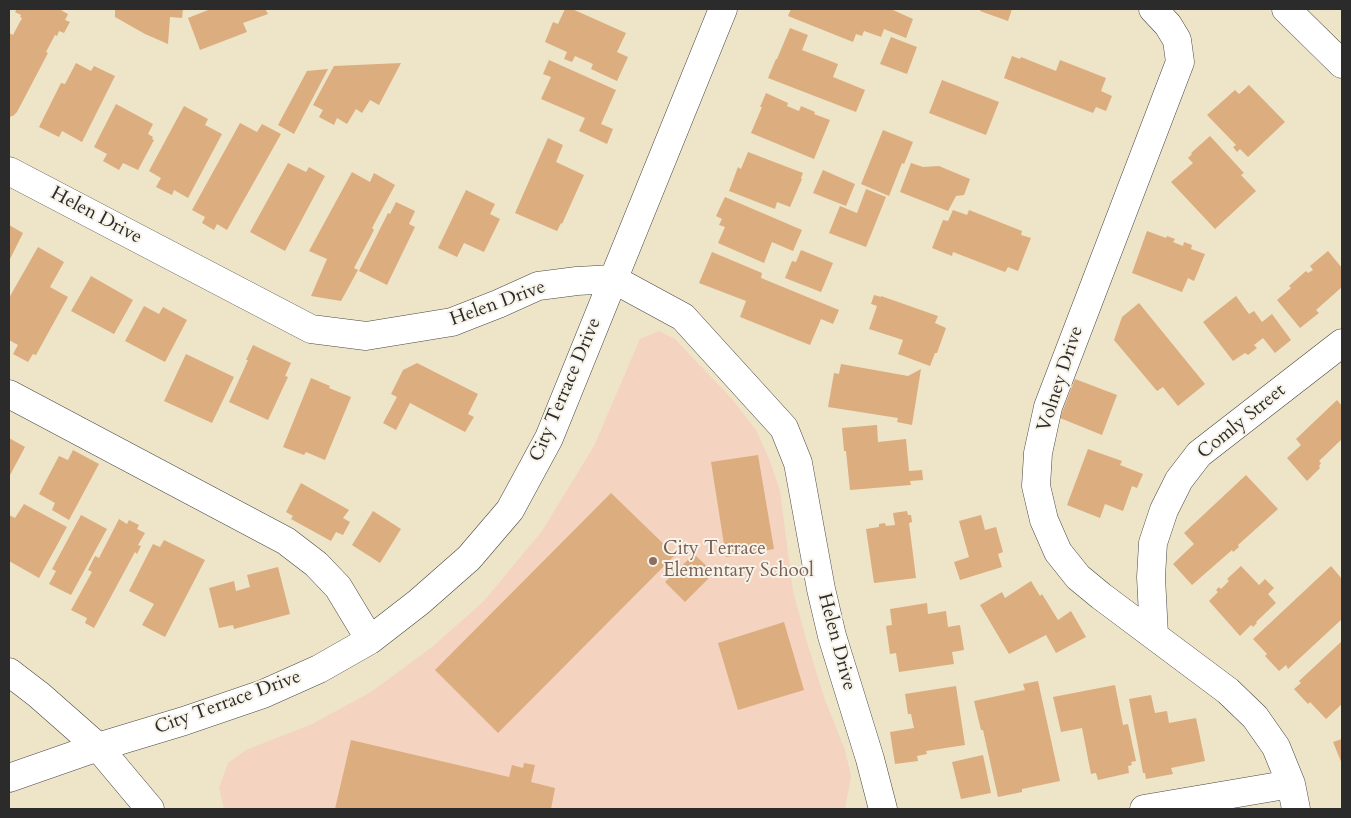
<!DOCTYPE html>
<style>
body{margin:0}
#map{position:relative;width:1351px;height:818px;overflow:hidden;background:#eee4c8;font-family:Cardo,serif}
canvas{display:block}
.frame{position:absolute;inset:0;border:10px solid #2b2b2b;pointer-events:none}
</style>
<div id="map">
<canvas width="1351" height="818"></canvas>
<div class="frame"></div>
</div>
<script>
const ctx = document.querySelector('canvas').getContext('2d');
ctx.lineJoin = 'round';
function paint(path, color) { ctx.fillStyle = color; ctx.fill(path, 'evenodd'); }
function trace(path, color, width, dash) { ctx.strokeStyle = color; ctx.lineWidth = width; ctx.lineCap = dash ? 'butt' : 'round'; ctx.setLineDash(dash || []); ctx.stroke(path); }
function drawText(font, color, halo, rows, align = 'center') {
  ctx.font = font + ' Cardo,serif'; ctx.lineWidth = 4; ctx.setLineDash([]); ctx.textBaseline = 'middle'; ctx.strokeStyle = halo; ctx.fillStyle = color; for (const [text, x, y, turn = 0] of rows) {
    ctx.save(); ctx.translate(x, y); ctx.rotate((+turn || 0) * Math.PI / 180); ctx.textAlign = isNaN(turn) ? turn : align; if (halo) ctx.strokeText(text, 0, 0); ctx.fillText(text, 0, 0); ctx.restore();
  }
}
paint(new Path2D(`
 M659,331L675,339L732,399L756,430L770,461L780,491L793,591L806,639L825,700L845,750L851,777L845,809H224L219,788L228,763L246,750L312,724L371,692L432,647L483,602L542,531L594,446L640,339Z`), '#f4d3c0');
paint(new Path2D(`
 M17,9H59L68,14L65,20L70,22L64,33L59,31L57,36L55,35L46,52L48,53L17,112L13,116H11L9,120V33L13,35L22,18L20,17L21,15L15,12Z
 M115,9H183L182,18L170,17L168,44L145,34L115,17Z
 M208,9H265L268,14L243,23L247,32L200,50L188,18L208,10Z
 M565,9H572L626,33L617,52L628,57L617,81L591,69L593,64L575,56L572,62L564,59L567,52L545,42L553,22L558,24Z
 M791,9H893V10L913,19L906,38L884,29L881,37L864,31L862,36L856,34L853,42L788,16Z
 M981,9H1012L1008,21L980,11Z
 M790,28L808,35L802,50L838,64L833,77L865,90L856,112L768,78L776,59H777Z
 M891,37L917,47L907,74L880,64Z
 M1012,56L1020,59L1021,57L1056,71L1060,60L1106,78L1101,91L1112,96L1106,111L1096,107L1093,113L1004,78Z
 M549,60L616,90L601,124L613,129L607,144L579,131L585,118L541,99L551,77L543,74Z
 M76,63L91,71L94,66L115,76L82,142L62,131L59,137L39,127L61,83L65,84Z
 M401,63L379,105L370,100L362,113L356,109L347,124L337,118L334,125L319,117L323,110L313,105L334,66Z
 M328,69L294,134L278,125L307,71Z
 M942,80L999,102L986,135L929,113Z
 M1249,85L1285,122L1248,157L1240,149L1237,152L1233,147L1236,145L1207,115L1235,90L1239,94Z
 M766,93L788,103L787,106L799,111L801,106L815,112L814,114L830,120L814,159L751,133L762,107H760Z
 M116,104L153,124L148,134L153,137L152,139L154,140L138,170L123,163L119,170L103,161L107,154L94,147Z
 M184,106L208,119L205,125L222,134L188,198L174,190L172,195L156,187L161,178L149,171Z
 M240,123L257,132L262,124L281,134L227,230L217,224L214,230L202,223L205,217L192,210Z
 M883,130L913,142L904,164L902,163L889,196L861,184Z
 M1210,136L1244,173L1241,175L1256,191L1215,229L1171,182L1193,163L1188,158L1192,154L1191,153Z
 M548,138L563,145L556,162L584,175L562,224L561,223L557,231L515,213Z
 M748,152L803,173L801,178L802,179L790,207L777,202L775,209L729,191L738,167L741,169Z
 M288,163L306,172L309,167L325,176L285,251L250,232Z
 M911,163L923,167L939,166L970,179L964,195L956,196L948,211L900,192Z
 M823,170L855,184L846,206L813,193Z
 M352,172L370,182L374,173L395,185L372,228L374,230L354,268L358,270L341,301L311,296L327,259L309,251Z
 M866,189L886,197L866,247L829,233L840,206L857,213Z
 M466,190L495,204L490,214L500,219L484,252L464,243L457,257L438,248Z
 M725,197L802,230L793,251L772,242L764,263L718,243L725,227L719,225L722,219L716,216Z
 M396,202L415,211L409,224L415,227L387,285L359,271L388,213L390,214Z
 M953,210L967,215L969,210L1022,231L1021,235L1031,238L1018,271L1008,267L1005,272L953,252L952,256L932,248L943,220L948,221Z
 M9,225L23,233L9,261Z
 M1147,231L1166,238L1167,236L1175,239L1173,242L1183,246L1184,242L1192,245L1191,249L1205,254L1194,281L1188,278L1182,292L1132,273Z
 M38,247L64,262L50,287L68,297L36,355L33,354L28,362L13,354L18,345L9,340V298Z
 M801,250L833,263L821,292L785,278L792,261L796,262Z
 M1328,251L1342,268V287L1316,310L1319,313L1300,328L1277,300L1291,288L1289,286L1306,271L1308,273L1313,270L1310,266Z
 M712,252L762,273L761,278L839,310L833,324L821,319L810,345L740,317L746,301L699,283Z
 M91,276L133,300L114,334L71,311Z
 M874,295L881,297V296L938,316L935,323L946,328L937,353H935L930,366L898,354L903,340L869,329L877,306L871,304Z
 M1236,296L1249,314L1254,311L1262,322L1272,314L1291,340L1275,353L1263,338L1254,345L1257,348L1248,355L1245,353L1233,361L1203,322Z
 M1139,303L1205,384L1178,406L1163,387L1157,391L1114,340L1122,317Z
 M144,306L159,314L163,307L187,320L165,362L125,341Z
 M253,345L291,363L285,376L288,377L268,420L229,402L248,360H246Z
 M186,354L234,377L212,423L164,401Z
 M417,363L478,394L468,414L474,417L465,432L410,403L396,430L383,423L397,397L391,394L403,370Z
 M841,364L908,376L921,369L912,425L897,422L898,418L828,407L834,373L839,374Z
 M311,378L330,386L329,388L351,397L325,460L306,452L304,455L283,447Z
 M1075,379L1117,395L1102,435L1060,418Z
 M1337,400L1342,406V439L1319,461L1321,463L1319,466L1320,468L1307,481L1287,458L1301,445L1296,439Z
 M877,425L878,442L906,439L909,471L922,470L923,480L910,481L911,485L850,490L846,451H844L842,428Z
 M9,438L25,447L9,477Z
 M1088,449L1122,461L1120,465L1143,474L1137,488L1132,486L1123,511L1105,504L1100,518L1067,505Z
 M73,450L99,464L69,520L52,510L55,503L39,494L59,456L68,460Z
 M758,455L774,549L726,557L711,462Z
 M1246,475L1278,509L1238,545L1239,547L1233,552L1232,550L1192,585L1173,564L1194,544L1184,533Z
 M301,483L349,510L343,518L350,522L343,535L336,532L331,541L291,519L293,516L286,512Z
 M611,493L675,555L498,733L435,670Z
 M24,504L67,527L39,578L9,561V515L15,518Z
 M373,511L401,529L380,563L352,545Z
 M907,511L908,515H911L912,522L909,523L916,578L874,583L866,529L879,527V524L885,523L886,526L895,525L893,513Z
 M81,515L107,529L71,595L49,584L56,571L52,569Z
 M981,515L985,530L996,527L1003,552L998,554L1002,567L960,580L954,562L969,557L959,521Z
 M119,519L127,524L129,520L139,525L137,529L145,533L138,545L141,546L137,554L135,552L94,628L85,623L87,618L71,610L92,572L88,570L95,556L99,558Z
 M164,540L205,560L165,637L142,625L154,604L129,591L153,544L160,547Z
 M694,554L714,573L685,602L665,582Z
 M1241,566L1259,585L1265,579L1274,588L1268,594L1276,603L1256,622L1257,623L1253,627L1251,625L1240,636L1209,601L1218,592L1216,590L1219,587L1221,589L1229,581L1227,579Z
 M1331,566L1342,579V619L1288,669L1286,665L1279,671L1265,656L1267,654L1253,639Z
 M278,567L290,614L234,629L233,625L219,628L209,588L234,581L236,591L250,587L247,575Z
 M1031,581L1040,596L1042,594L1058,620L1071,611L1086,637L1056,653L1046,635L1009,654L980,605L1002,592L1005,598Z
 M927,603L928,614L946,611L948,627L960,625L964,650L952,652L954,664L899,672L896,653L890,654L886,626L892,625L890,609Z
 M784,622L804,690L738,710L718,643Z
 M1342,641V704L1326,719L1310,702L1308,704L1294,689L1301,683L1299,681Z
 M1038,681L1060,781L1022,789V792L998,797L983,730H981L974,701L1025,690L1023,684Z
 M1115,685L1123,725L1128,724L1136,761L1131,762L1132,765L1128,766L1129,773L1098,780L1096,773L1091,774L1082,728L1061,732L1053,697Z
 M956,686L965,745L926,751L927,754L917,756L918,761L895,764L890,732L914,728L911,714H908L905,694Z
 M1151,695L1155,713L1167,711L1169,723L1196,718L1205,761L1171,768L1173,774L1146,779L1145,773H1143L1129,699Z
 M1342,739V764L1333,742Z
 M351,740L509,777L512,765L523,768L524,763L535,765L531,782L555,788L551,809H335Z
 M983,755L991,793L961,799L952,762Z`), '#dcad7f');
const minor = new Path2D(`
 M1153,9L1168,25L1177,40L1180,62L1048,407L1038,453L1036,486L1044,520L1058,552L1078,577L1101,596L1228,691L1255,717L1276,747L1291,784L1296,809
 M1286,9L1342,64
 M9,171L311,329L366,336L452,322L498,304L538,286L577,281L613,279L683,317L784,428L798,463L821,589L832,636L870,759L883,809
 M9,394L286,541L316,564L338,587L370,640
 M1154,635L1151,577L1153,543L1164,510L1179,480L1199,454L1342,343
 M98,747L184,721L263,694L319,669L370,640L419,602L469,558L510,510L549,438L723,9
 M1144,809L1291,784`);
const major = new Path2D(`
 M9,672L39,695L98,747L150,809
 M9,778L98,747`);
trace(minor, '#484743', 29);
trace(major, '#484743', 29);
trace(minor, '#fff', 28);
trace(major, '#fff', 28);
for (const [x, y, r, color] of [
 [653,561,5,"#8d6e63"]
]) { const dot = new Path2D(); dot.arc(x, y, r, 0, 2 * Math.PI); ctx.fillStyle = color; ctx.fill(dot); trace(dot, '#f7f3e8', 2); }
drawText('19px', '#2b2b2b', '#f7f3e8', [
 ["Helen Drive",96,216,28],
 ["Helen Drive",498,304,-20],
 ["Volney Drive",1061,379,-72],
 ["City Terrace Drive",566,390,-67],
 ["Comly Street",1242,422,-39],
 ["Helen Drive",836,642,75],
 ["City Terrace Drive",228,703,-20]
]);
drawText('19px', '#785e54', '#f7f3e8', [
 ["City Terrace",663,550],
 ["Elementary School",663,572]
], 'left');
</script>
